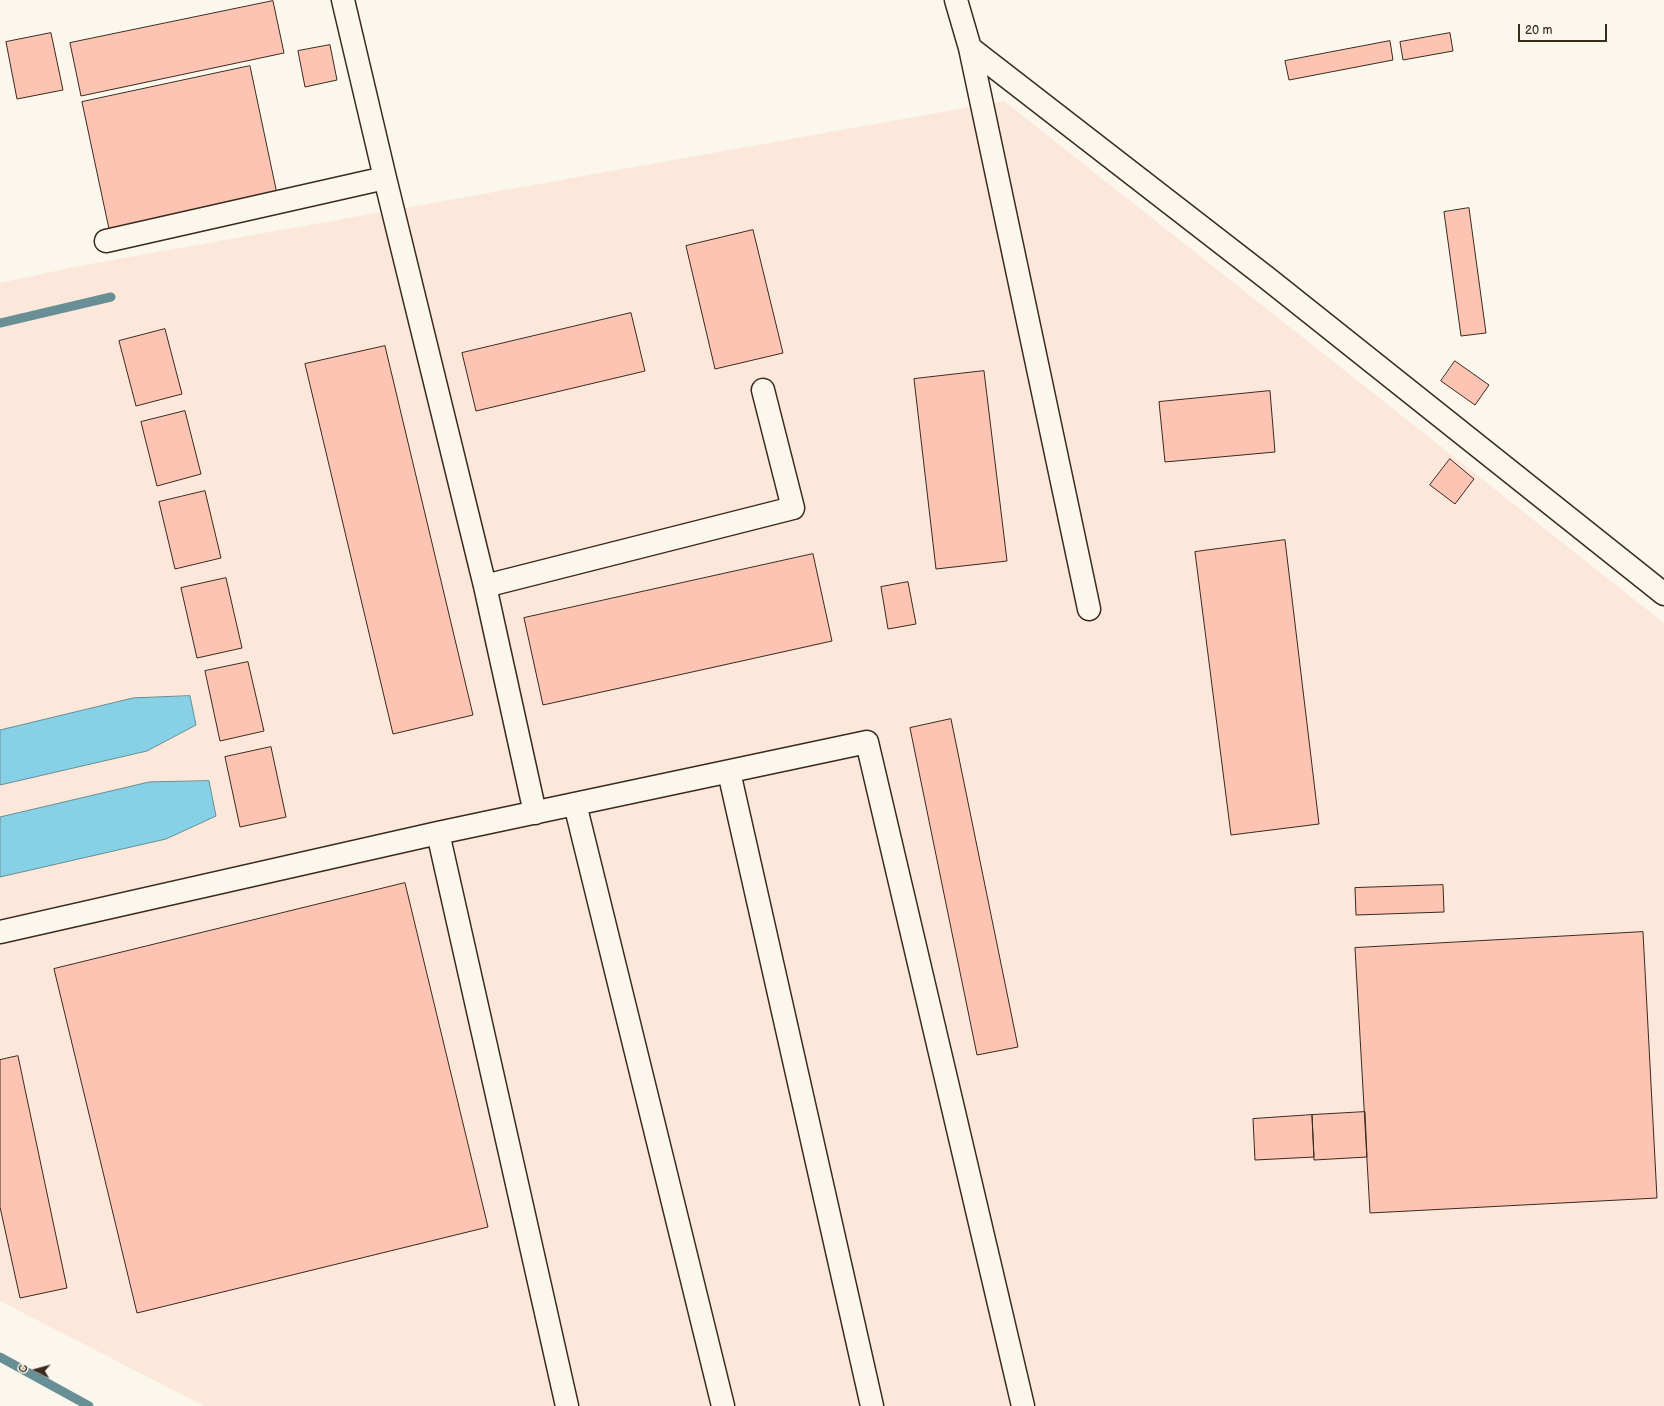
<!DOCTYPE html>
<meta charset="utf-8">
<style>
body{margin:0}
#map{position:relative;width:1664px;height:1406px;overflow:hidden;background:#fbf7ec;font-family:"Balsamiq Sans",sans-serif}
canvas{display:block}
.north{position:absolute;left:16px;top:1350px;width:40px;height:40px;-webkit-text-stroke:3px #fbf7ec;paint-order:stroke;rotate:276deg;font-size:11px;font-weight:700;line-height:16px;text-align:center;color:#3b2a1e}
.north::after{content:'';display:block;margin:auto;width:14px;height:18px;background:#3b2a1e;clip-path:polygon(50% 0,100% 100%,50% 72%,0 100%)}
.scale{position:absolute;left:1518px;top:24px;width:89px;height:18px;box-sizing:border-box;border:2px solid #3b2a1e;border-top:0;padding-left:5px;font-size:12px;line-height:14px;white-space:nowrap;color:#3b2a1e;-webkit-text-stroke:3px #fbf7ec;paint-order:stroke}
</style>
<div id="map">
<canvas width="1664" height="1406"></canvas>
<div class="north">С</div>
<div class="scale">20 m</div>
</div>
<script>
const ctx = document.querySelector('canvas').getContext('2d');
ctx.lineJoin = 'round';
function paint(path, color) { ctx.fillStyle = color; ctx.fill(path, 'evenodd'); }
function trace(path, color, width, dash) { ctx.strokeStyle = color; ctx.lineWidth = width; ctx.lineCap = dash ? 'butt' : 'round'; ctx.setLineDash(dash || []); ctx.stroke(path); }
paint(new Path2D(`
 M1004,101L1664,623V1406H204L0,1301V283L79,266Z`), '#fce8db');
const water = new Path2D(`
 M190,696L196,725L147,751L0,785V730L133,698Z
 M209,781L216,816L166,839L0,877V817L149,782Z`);
paint(water, '#86d1e6');
trace(water, '#688e96', 1);
trace(new Path2D(`
 M0,323L111,297
 M0,1357L89,1406`), '#688e96', 9);
const building = new Path2D(`
 M273,1L284,53L81,96L70,43Z
 M51,33L63,90L17,99L6,42Z
 M1450,33L1453,51L1403,60L1400,42Z
 M1390,41L1393,60L1289,80L1285,61Z
 M330,45L337,80L305,87L298,51Z
 M250,66L277,194L109,229L82,102Z
 M1469,208L1486,333L1461,336L1444,212Z
 M753,230L783,353L715,369L686,246Z
 M631,313L645,371L476,411L462,353Z
 M165,329L182,394L136,406L119,341Z
 M385,346L473,715L393,734L305,364Z
 M1455,361L1489,385L1475,405L1441,381Z
 M984,371L1007,561L936,569L914,379Z
 M1270,391L1275,452L1165,462L1159,402Z
 M185,411L201,474L157,486L141,422Z
 M1450,459L1474,479L1455,504L1430,485Z
 M205,491L221,558L175,569L159,502Z
 M1285,540L1319,824L1231,835L1195,552Z
 M813,554L832,641L543,705L524,618Z
 M226,578L242,648L197,658L181,588Z
 M908,582L916,624L888,629L881,587Z
 M248,662L264,731L220,741L205,671Z
 M951,719L1018,1047L977,1055L910,728Z
 M271,747L286,817L240,827L225,757Z
 M405,883L488,1227L137,1313L54,969Z
 M1443,885L1444,912L1356,915L1355,888Z
 M1643,932L1657,1198L1370,1213L1355,948Z
 M18,1056L67,1288L20,1298L0,1207V1060Z
 M1365,1112L1367,1157L1314,1160L1312,1115Z
 M1312,1115L1314,1157L1255,1160L1253,1119Z`);
paint(building, '#fdc4b3');
trace(building, '#3b2a1e', 1);
const minor = new Path2D(`
 M343,0L385,178L485,586L535,813
 M956,0L970,48L1089,609
 M970,48L1267,278L1664,594
 M106,241L385,178
 M485,586L793,508L763,390
 M729,772L872,1406
 M575,804L723,1406
 M438,833L567,1406
 M0,932L438,833L867,742L1023,1406`);
trace(minor, '#3b2a1e', 25);
trace(minor, '#fbf7ec', 22);
</script>
